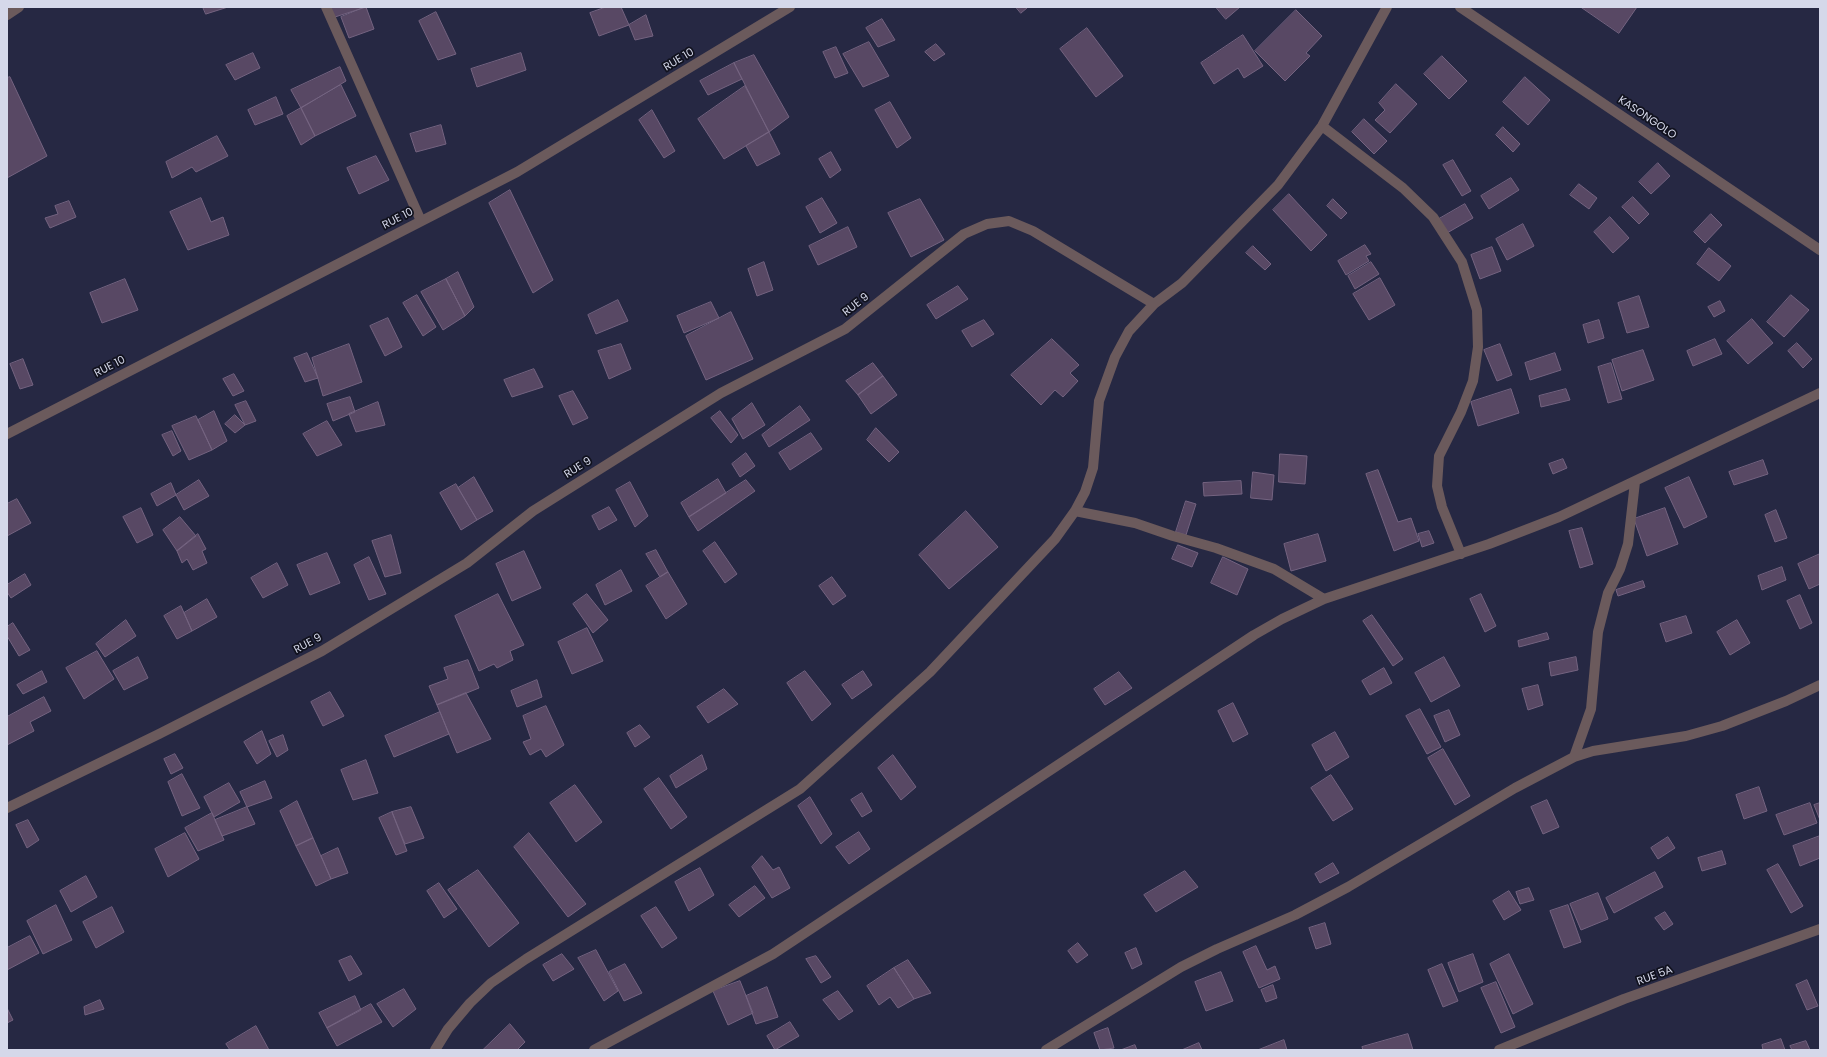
<!DOCTYPE html>
<style>
body{margin:0}
#map{position:relative;width:1827px;height:1057px;overflow:hidden;background:#262843;font-family:Poppins,sans-serif}
canvas{display:block}
.frame{position:absolute;inset:0;border:8px solid #d5d8ea;pointer-events:none}
</style>
<div id="map">
<canvas width="1827" height="1057"></canvas>
<div class="frame"></div>
</div>
<script>
const ctx = document.querySelector('canvas').getContext('2d');
ctx.lineJoin = 'round';
function paint(path, color) { ctx.fillStyle = color; ctx.fill(path, 'evenodd'); }
function trace(path, color, width, dash) { ctx.strokeStyle = color; ctx.lineWidth = width; ctx.lineCap = dash ? 'butt' : 'round'; ctx.setLineDash(dash || []); ctx.stroke(path); }
function drawText(font, color, halo, rows, align = 'center') {
  ctx.font = font + ' Poppins,sans-serif'; ctx.lineWidth = 3.5; ctx.setLineDash([]); ctx.textBaseline = 'middle'; ctx.strokeStyle = halo; ctx.fillStyle = color; for (const [text, x, y, turn = 0] of rows) {
    ctx.save(); ctx.translate(x, y); ctx.rotate((+turn || 0) * Math.PI / 180); ctx.textAlign = isNaN(turn) ? turn : align; if (halo) ctx.strokeText(text, 0, 0); ctx.fillText(text, 0, 0); ctx.restore();
  }
}
const building = new Path2D(`
 M203,7H228L206,14Z
 M331,7H366L335,17Z
 M366,7L374,29L349,38L341,17Z
 M606,7H621L629,25L599,36L590,13Z
 M1016,7H1027V8L1021,13Z
 M1216,7H1240L1226,19Z
 M1581,7H1637L1619,33Z
 M1296,10L1322,36L1306,53L1310,56L1285,81L1255,51Z
 M436,12L456,54L438,60L419,21Z
 M646,15L653,36L635,40L629,25Z
 M882,19L895,40L878,47L866,28Z
 M1087,28L1123,76L1096,97L1060,49Z
 M1243,35L1263,66L1244,78L1238,68L1214,84L1201,63Z
 M869,42L889,76L863,87L843,54Z
 M936,44L945,54L934,61L925,52Z
 M836,47L848,73L835,78L823,52Z
 M253,53L260,68L235,80L226,65Z
 M521,53L526,70L477,87L471,69Z
 M754,55L789,117L769,132L734,63Z
 M1442,56L1467,81L1449,99L1424,74Z
 M734,63L742,79L708,95L700,81Z
 M340,67L346,81L301,108L291,90Z
 M10,77L47,156L7,178V78Z
 M1525,77L1550,100L1528,125L1503,102Z
 M1396,84L1417,104L1390,133L1375,120L1385,110L1379,103Z
 M341,85L356,116L315,136L301,108Z
 M745,86L769,132L724,159L698,119Z
 M276,97L283,114L255,125L248,110Z
 M890,102L911,138L897,148L875,110Z
 M301,108L315,136L301,145L287,116Z
 M652,110L675,151L664,158L639,120Z
 M1364,119L1387,141L1374,154L1352,132Z
 M441,125L446,144L416,152L410,134Z
 M1503,127L1520,144L1513,152L1496,135Z
 M769,132L780,154L757,166L746,146Z
 M217,136L228,156L196,172L192,167L172,178L166,162Z
 M831,152L841,170L830,178L819,159Z
 M376,156L389,180L359,194L347,168Z
 M1453,160L1471,191L1462,196L1443,165Z
 M1658,163L1670,176L1651,194L1639,182Z
 M1511,178L1519,190L1489,209L1481,196Z
 M1579,184L1597,198L1589,209L1570,195Z
 M510,190L553,280L533,293L489,203Z
 M1289,194L1327,235L1311,251L1273,210Z
 M1633,197L1649,214L1639,224L1622,207Z
 M201,198L211,222L223,217L229,235L188,250L170,212Z
 M822,198L837,223L820,233L806,207Z
 M920,199L944,240L911,257L888,213Z
 M1333,199L1347,213L1341,219L1327,206Z
 M69,201L76,217L50,228L45,218L58,214L55,206Z
 M1465,204L1473,218L1447,233L1439,219Z
 M1711,214L1722,225L1705,243L1694,232Z
 M1610,217L1629,238L1613,253L1594,232Z
 M1523,224L1534,246L1507,260L1496,239Z
 M848,227L857,247L818,265L809,246Z
 M1365,245L1371,254L1366,256L1369,261L1346,275L1338,261Z
 M1253,246L1271,264L1265,270L1246,253Z
 M1492,247L1501,271L1480,279L1471,255Z
 M1709,248L1731,266L1719,281L1697,264Z
 M764,262L773,290L757,296L748,269Z
 M1371,262L1379,274L1355,289L1348,276Z
 M458,272L474,307L465,316L446,279Z
 M1380,278L1395,305L1369,320L1353,294Z
 M125,279L138,310L102,323L90,293Z
 M446,279L465,316L443,330L421,292Z
 M958,286L968,299L936,319L927,305Z
 M417,295L436,327L423,336L403,303Z
 M1791,295L1809,310L1784,337L1767,322Z
 M1639,296L1649,327L1627,333L1618,303Z
 M618,300L628,321L596,334L588,315Z
 M1720,301L1725,311L1714,317L1708,307Z
 M711,302L719,318L684,333L677,316Z
 M731,312L753,359L706,380L686,336Z
 M388,318L402,347L385,356L370,326Z
 M1752,319L1773,343L1748,364L1727,341Z
 M984,320L994,334L972,347L962,331Z
 M1599,320L1604,338L1588,343L1583,325Z
 M1052,339L1079,365L1070,373L1078,381L1063,397L1055,390L1041,405L1011,375Z
 M1715,339L1722,354L1693,366L1687,351Z
 M1797,343L1812,359L1803,368L1788,351Z
 M349,344L362,382L323,396L312,358Z
 M621,344L631,369L609,379L598,351Z
 M1500,344L1512,375L1497,381L1484,350Z
 M1643,350L1654,380L1622,391L1612,360Z
 M307,353L318,378L305,382L294,358Z
 M1555,353L1561,370L1530,380L1525,363Z
 M23,359L33,385L20,389L10,364Z
 M873,363L883,376L858,395L846,381Z
 M1611,363L1622,399L1608,403L1598,367Z
 M534,369L543,387L512,397L504,380Z
 M234,374L244,391L233,396L223,379Z
 M883,376L897,395L871,414L858,395Z
 M1511,389L1519,413L1478,426L1471,402Z
 M1566,389L1570,400L1541,407L1539,396Z
 M573,391L588,418L573,425L559,396Z
 M350,397L355,412L333,421L327,404Z
 M246,401L256,421L245,425L235,405Z
 M378,402L385,425L356,432L349,414Z
 M752,403L765,425L743,439L732,419Z
 M800,406L810,420L769,447L762,435Z
 M214,411L227,441L212,450L198,420Z
 M720,411L738,435L731,443L711,418Z
 M235,415L245,425L235,433L225,424Z
 M196,416L212,450L189,460L172,426Z
 M327,421L342,445L317,456L303,434Z
 M876,428L899,452L889,462L867,440Z
 M172,431L181,451L173,456L162,435Z
 M811,433L822,449L790,470L779,453Z
 M746,453L755,466L740,477L732,464Z
 M1280,454L1307,456L1305,484L1279,482Z
 M1563,459L1567,468L1553,474L1549,464Z
 M1763,460L1768,474L1734,485L1729,472Z
 M1378,470L1398,522L1411,518L1419,541L1394,551L1366,474Z
 M1253,472L1274,475L1272,500L1251,498Z
 M474,477L493,511L477,520L458,488Z
 M1689,477L1707,517L1684,528L1665,488Z
 M718,479L726,493L689,517L681,503Z
 M199,480L209,496L184,510L176,495Z
 M746,480L755,491L698,531L689,517Z
 M1241,481L1242,494L1204,496L1203,483Z
 M630,482L648,516L635,527L616,490Z
 M171,483L176,495L157,506L151,494Z
 M456,484L477,520L461,530L440,493Z
 M17,499L31,523L7,536V504Z
 M1186,501L1196,504L1186,535L1176,532Z
 M609,507L617,520L599,530L592,516Z
 M141,508L153,535L137,543L123,517Z
 M1665,508L1678,544L1647,556L1634,519Z
 M1776,510L1787,538L1775,542L1765,515Z
 M966,511L998,547L949,589L919,555Z
 M180,517L196,536L177,551L163,530Z
 M1582,528L1593,564L1580,568L1569,531Z
 M1429,531L1434,543L1422,547L1418,534Z
 M198,534L206,549L202,551L207,563L193,570L187,559L182,563L177,551Z
 M1318,534L1326,561L1291,571L1284,544Z
 M391,535L401,573L385,577L372,541Z
 M715,542L737,574L725,583L703,551Z
 M1178,545L1198,553L1192,567L1172,559Z
 M656,550L668,572L660,577L646,554Z
 M524,551L541,588L512,601L496,564Z
 M327,553L340,583L310,595L297,565Z
 M1820,554V584L1809,589L1798,564Z
 M369,557L386,594L369,600L354,565Z
 M1223,557L1248,569L1237,595L1211,583Z
 M277,563L288,585L263,598L251,578Z
 M1782,567L1786,580L1762,590L1758,576Z
 M621,570L632,591L605,605L596,585Z
 M668,572L687,604L666,619L646,586Z
 M25,574L31,585L11,598L7,592V585Z
 M832,577L846,596L833,605L819,586Z
 M1643,581L1645,587L1618,596L1616,590Z
 M498,594L524,645L510,651L513,660L497,668L494,664L479,671L455,616Z
 M587,594L608,620L593,633L573,604Z
 M1481,594L1496,626L1485,632L1470,599Z
 M1800,595L1812,623L1800,629L1787,601Z
 M207,599L217,617L192,631L184,613Z
 M181,606L192,631L177,639L164,616Z
 M1372,615L1403,659L1393,666L1363,621Z
 M1686,616L1692,633L1666,642L1660,624Z
 M126,620L136,636L105,657L96,644Z
 M1737,620L1750,643L1730,655L1717,632Z
 M13,623L30,650L19,656L7,636V627Z
 M587,628L603,661L572,674L558,642Z
 M1547,633L1549,639L1519,647L1518,641Z
 M97,651L114,679L84,699L66,668Z
 M138,657L148,678L124,690L113,671Z
 M1444,657L1460,686L1431,702L1415,673Z
 M1576,657L1578,670L1551,676L1549,663Z
 M468,660L479,688L437,705L429,686L448,679L444,668Z
 M1384,668L1392,683L1370,695L1362,681Z
 M42,671L47,682L23,694L17,685Z
 M805,671L831,704L812,721L787,683Z
 M863,671L872,685L852,699L842,685Z
 M1119,672L1132,688L1105,705L1094,689Z
 M537,680L542,697L517,707L511,691Z
 M1538,685L1543,705L1528,710L1522,689Z
 M724,689L738,704L708,723L697,707Z
 M330,692L344,716L323,726L311,702Z
 M466,693L491,739L457,753L437,705Z
 M44,697L51,711L30,722L34,731L7,745V717Z
 M1233,703L1248,734L1233,742L1218,711Z
 M546,706L564,745L546,757L541,749L530,755L523,742L531,739L523,716Z
 M1420,709L1441,747L1427,754L1406,716Z
 M1449,710L1460,735L1445,742L1434,716Z
 M440,712L449,734L394,757L385,736Z
 M640,725L650,737L635,747L627,733Z
 M262,731L271,754L257,764L244,742Z
 M1335,732L1349,757L1326,771L1312,745Z
 M283,735L288,750L277,757L269,741Z
 M1443,749L1470,796L1455,805L1428,758Z
 M175,754L183,768L171,774L164,759Z
 M702,755L707,769L676,788L670,776Z
 M893,755L916,787L901,800L878,768Z
 M366,760L378,793L353,800L341,770Z
 M182,774L200,808L182,816L168,782Z
 M1331,775L1353,809L1333,821L1311,788Z
 M659,778L687,817L671,829L644,789Z
 M265,781L272,798L247,807L240,792Z
 M229,783L240,802L214,817L204,797Z
 M575,785L602,822L576,842L550,803Z
 M1759,787L1767,811L1744,819L1736,795Z
 M862,793L872,811L862,817L851,800Z
 M810,797L832,834L821,844L798,806Z
 M1547,800L1559,827L1543,834L1531,807Z
 M297,801L313,838L296,846L280,811Z
 M1810,803L1817,823L1784,835L1776,815Z
 M1820,803V820L1814,805Z
 M247,807L255,824L222,836L215,820Z
 M411,807L424,838L405,844L392,812Z
 M392,812L407,851L396,855L379,818Z
 M212,813L224,840L198,851L185,828Z
 M28,820L39,840L27,848L16,825Z
 M859,832L870,849L849,864L836,847Z
 M185,833L199,859L168,877L155,849Z
 M529,833L586,904L568,917L514,847Z
 M1820,836V858L1800,866L1793,846Z
 M1668,837L1675,848L1658,859L1651,848Z
 M313,838L331,879L316,886L296,846Z
 M338,848L348,873L331,879L321,856Z
 M1722,851L1726,864L1702,871L1698,858Z
 M762,856L773,870L779,867L790,888L772,898L752,867Z
 M1333,863L1339,873L1320,883L1315,874Z
 M1778,864L1803,906L1791,913L1767,870Z
 M700,868L714,895L689,911L675,882Z
 M478,870L519,923L489,947L448,890Z
 M1185,871L1198,887L1156,912L1144,895Z
 M1655,872L1663,887L1614,913L1606,898Z
 M86,876L97,897L71,912L60,891Z
 M439,883L457,909L444,918L427,891Z
 M755,886L765,898L739,917L729,905Z
 M1529,888L1534,900L1520,904L1516,892Z
 M1509,891L1521,910L1504,920L1493,901Z
 M1598,893L1608,919L1581,930L1570,904Z
 M56,905L72,940L43,954L27,921Z
 M1568,905L1581,942L1564,948L1550,911Z
 M112,907L124,932L96,948L83,922Z
 M656,907L677,938L662,948L641,916Z
 M1665,912L1673,924L1664,930L1655,918Z
 M1325,923L1331,944L1316,949L1309,928Z
 M30,936L39,953L7,970V948Z
 M1078,943L1088,955L1077,963L1068,951Z
 M1256,946L1267,970L1275,966L1280,979L1259,988L1243,952Z
 M1136,948L1142,964L1132,969L1125,953Z
 M596,950L618,991L604,1001L578,958Z
 M562,954L574,969L553,981L543,965Z
 M1473,954L1483,982L1459,992L1448,963Z
 M1509,954L1533,1004L1513,1014L1490,964Z
 M351,956L362,974L349,981L339,961Z
 M816,956L831,977L821,983L806,959Z
 M908,960L931,993L914,999L894,968Z
 M625,964L642,993L624,1001L609,972Z
 M1442,964L1458,1001L1443,1007L1428,970Z
 M894,968L914,999L898,1008L890,997L879,1005L867,986Z
 M1221,972L1233,1001L1206,1011L1195,982Z
 M1807,980L1818,1006L1807,1010L1796,985Z
 M740,981L753,1013L728,1025L713,991Z
 M1496,982L1515,1027L1501,1033L1481,988Z
 M1273,985L1277,998L1266,1002L1261,990Z
 M767,987L778,1017L756,1024L746,996Z
 M404,989L416,1009L393,1027L377,1004Z
 M838,991L853,1011L839,1020L823,1000Z
 M355,996L361,1010L327,1028L319,1013Z
 M100,1000L104,1009L85,1015L84,1007Z
 M371,1004L382,1022L337,1046L327,1028Z
 M7,1008L13,1020L7,1023Z
 M790,1022L799,1036L775,1050L767,1036Z
 M510,1024L525,1042L517,1050H483Z
 M256,1026L269,1050H230L226,1044Z
 M1108,1028L1114,1048L1100,1050L1094,1033Z
 M1408,1034L1413,1050H1363L1362,1047Z
 M1781,1039L1785,1050H1763L1762,1045Z
 M1284,1040L1287,1050H1258Z
 M1806,1041L1810,1050H1792L1790,1046Z
 M1199,1043L1202,1050H1182Z
 M1135,1045L1137,1050H1121Z`);
paint(building, '#584864');
trace(building, '#746380', 1);
trace(new Path2D(`
 M326,7L421,221
 M1460,7L1820,250
 M7,15L19,7
 M1322,126L1403,188L1433,217L1462,262L1477,310L1478,347L1473,381L1461,412L1439,456L1437,486L1442,507L1461,554
 M7,434L517,172L790,7
 M1075,511L1135,523L1173,536L1216,548L1274,569L1324,599
 M1574,757L1591,709L1598,632L1608,593L1620,569L1628,544L1635,482
 M7,808L159,734L322,651L467,563L533,511L721,393L845,329L964,234L987,224L1009,221L1033,231L1154,304
 M435,1050L448,1029L470,1003L491,983L526,959L800,789L930,672L1055,539L1075,511L1085,492L1093,468L1099,401L1115,357L1129,331L1154,304L1182,283L1278,185L1322,126L1387,7
 M594,1050L773,954L1254,635L1282,619L1324,599L1489,544L1559,517L1820,393
 M1046,1050L1181,967L1217,949L1295,915L1348,887L1515,788L1574,757L1593,751L1686,736L1722,726L1786,701L1820,685
 M1499,1050L1624,999L1820,929`), '#6b5a5c', 10);
drawText('11px', '#d5d8ea', '#11121e', [
 ["RUE 10",679,60,-31],
 ["KASONGOLO",1647,118,34],
 ["RUE 10",398,219,-27],
 ["RUE 9",856,305,-38],
 ["RUE 10",110,367,-27],
 ["RUE 9",578,468,-32],
 ["RUE 9",308,644,-28],
 ["RUE 5A",1655,976,-20]
]);
</script>
